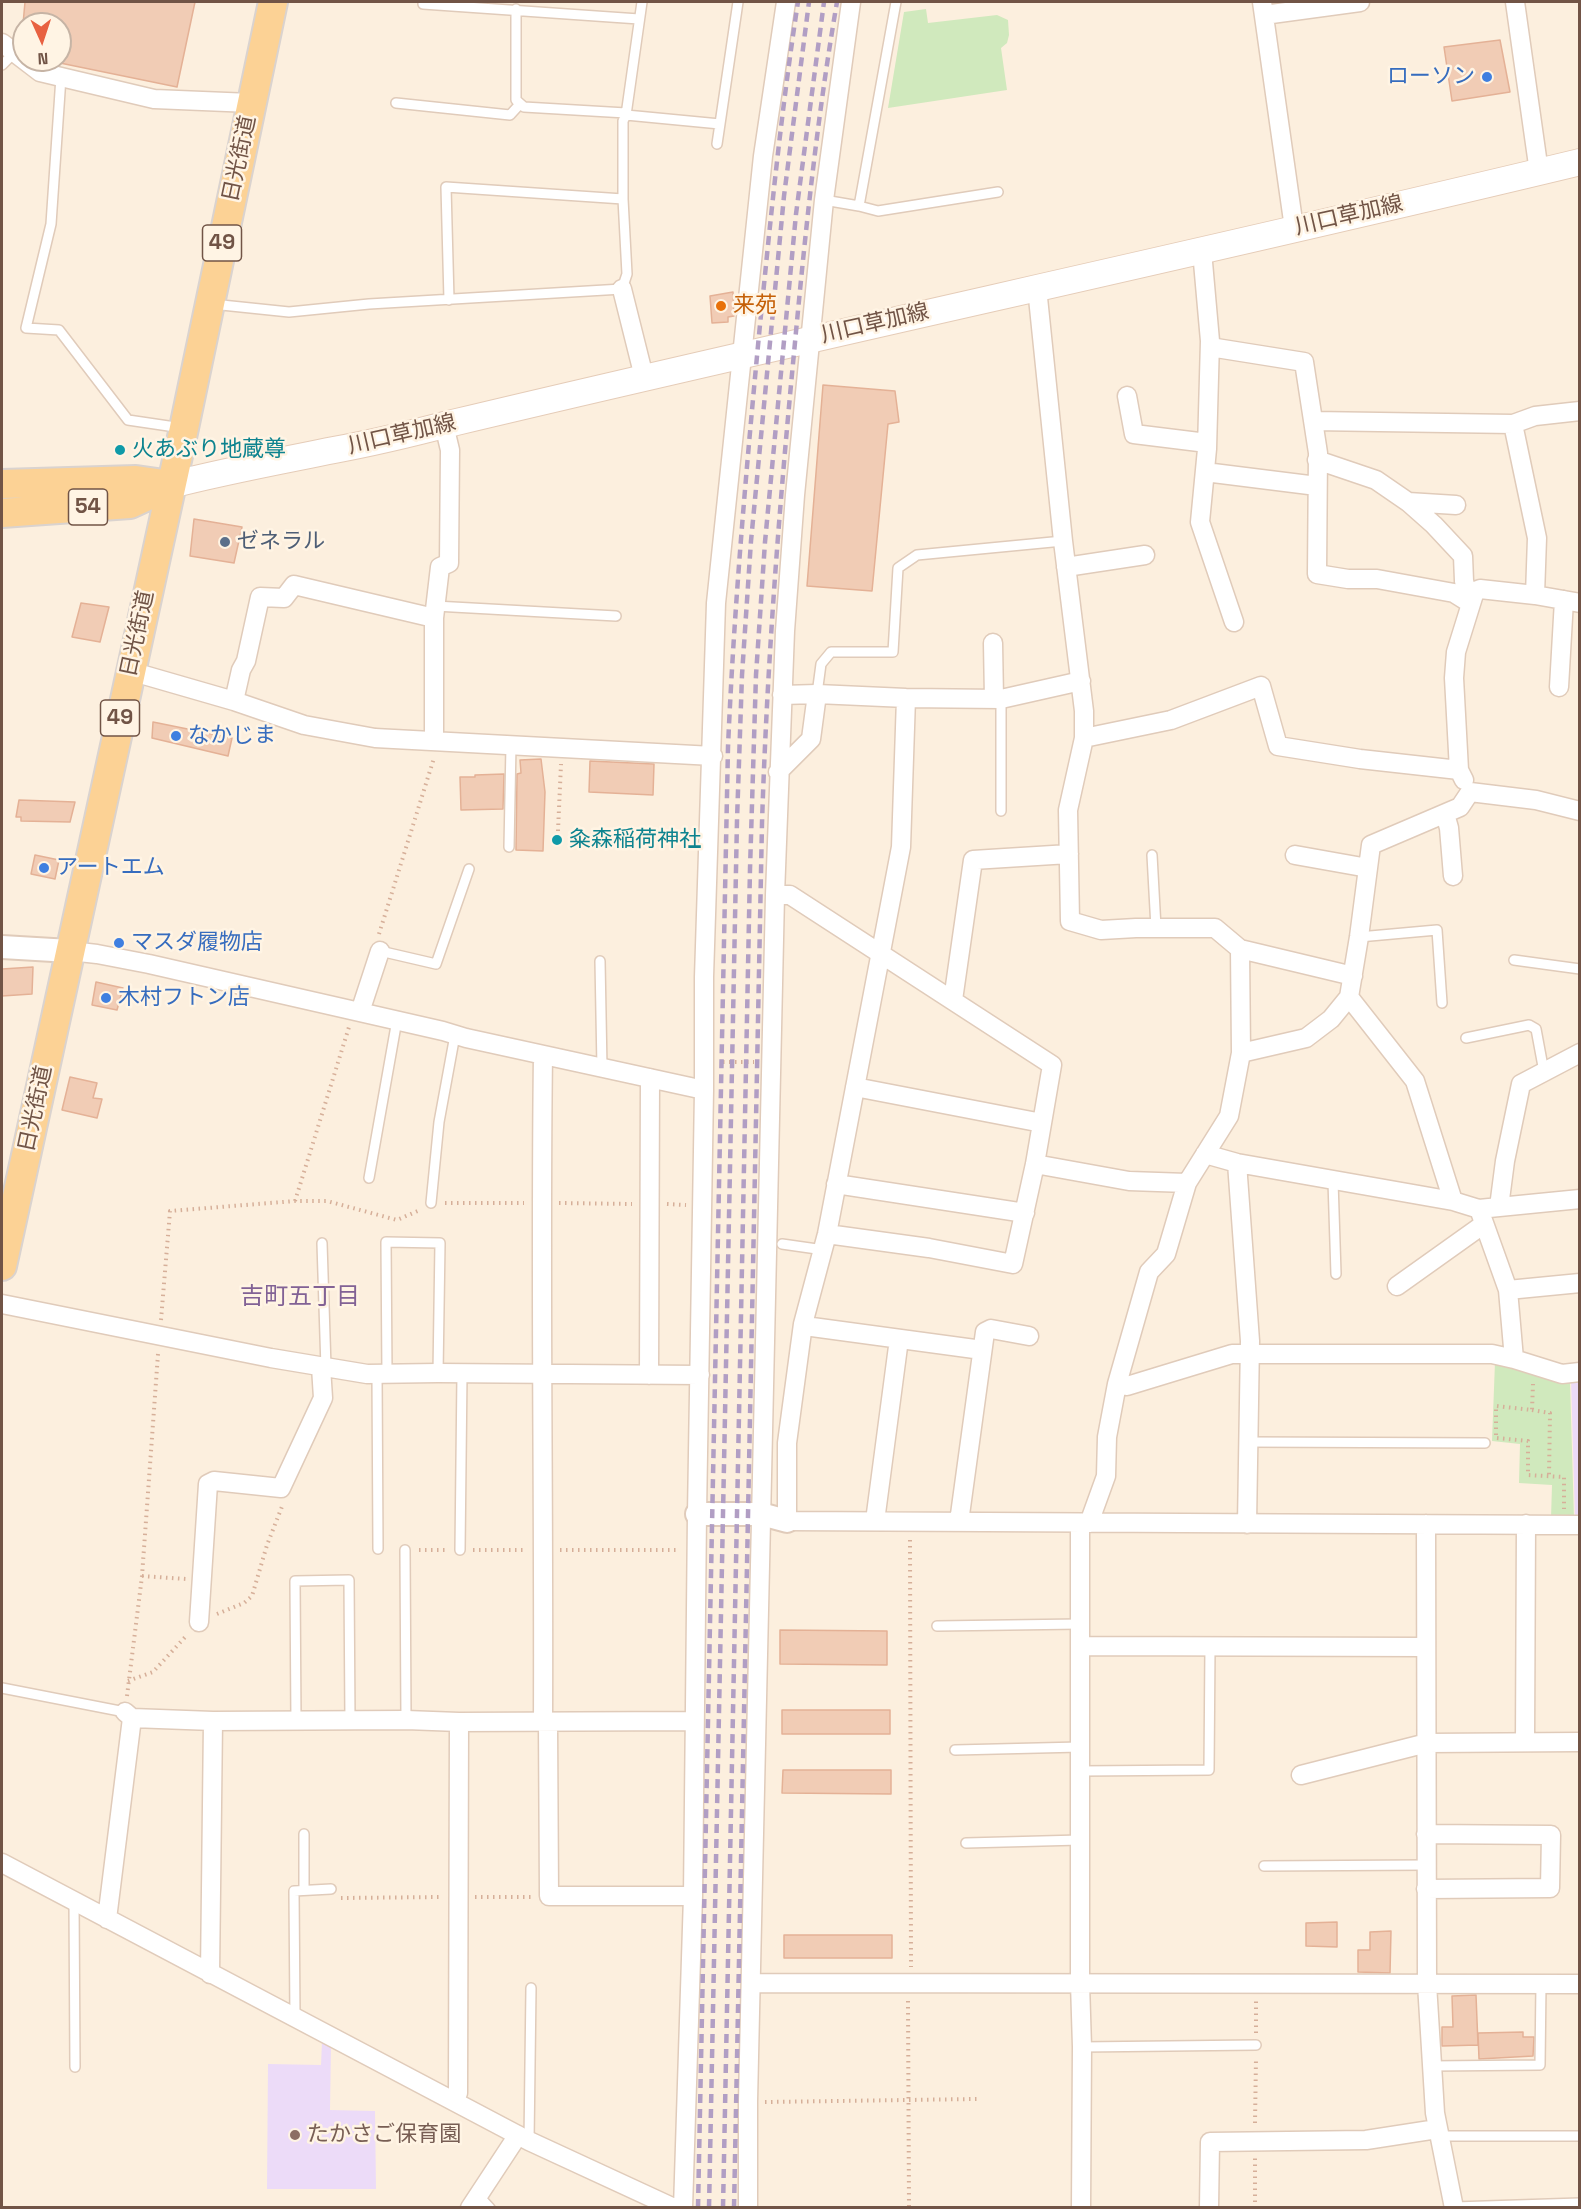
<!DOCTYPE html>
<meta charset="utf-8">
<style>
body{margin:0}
#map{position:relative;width:1581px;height:2209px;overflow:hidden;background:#fcefde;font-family:"Space Grotesk",sans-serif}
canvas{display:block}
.frame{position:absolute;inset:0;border:3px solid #715446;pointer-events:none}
.north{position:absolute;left:12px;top:12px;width:60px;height:60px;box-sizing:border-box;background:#fff4e4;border:2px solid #c6b4a5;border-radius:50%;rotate:177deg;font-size:16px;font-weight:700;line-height:24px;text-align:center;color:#715446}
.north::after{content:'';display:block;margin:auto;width:21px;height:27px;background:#e86141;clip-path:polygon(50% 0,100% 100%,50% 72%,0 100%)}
</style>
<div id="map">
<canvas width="1581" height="2209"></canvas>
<div class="frame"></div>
<div class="north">N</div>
</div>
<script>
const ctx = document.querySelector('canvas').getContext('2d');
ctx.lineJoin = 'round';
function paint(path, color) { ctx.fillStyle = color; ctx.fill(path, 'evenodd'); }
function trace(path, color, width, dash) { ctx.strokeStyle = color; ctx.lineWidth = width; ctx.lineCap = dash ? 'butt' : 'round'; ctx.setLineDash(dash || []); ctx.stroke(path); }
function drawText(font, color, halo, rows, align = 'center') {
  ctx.font = font + ' "Space Grotesk","Noto Sans JP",sans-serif'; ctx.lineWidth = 5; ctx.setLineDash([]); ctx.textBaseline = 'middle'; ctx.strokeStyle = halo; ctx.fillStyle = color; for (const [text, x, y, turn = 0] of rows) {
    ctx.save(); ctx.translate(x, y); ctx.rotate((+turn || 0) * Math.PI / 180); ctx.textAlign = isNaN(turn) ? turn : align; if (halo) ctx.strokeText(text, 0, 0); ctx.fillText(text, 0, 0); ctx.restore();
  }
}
paint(new Path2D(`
 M1571,1378H1579V1518H1575Z
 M322,2042L331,2045L330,2110L375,2111L376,2189H267L268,2064L321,2065Z`), '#ecdbf8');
paint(new Path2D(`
 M926,9L928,23L997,15L1008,20L1009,35L1007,43L1001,48L1007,90L888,108L904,12Z
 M1495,1362L1570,1382L1574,1519L1551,1518L1552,1485L1519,1483L1520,1444L1492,1441Z`), '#d0e9bd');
const building = new Path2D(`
 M25,2H195L177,87L60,63V24H23Z
 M1500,40L1510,92L1452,101L1444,47Z
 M733,292L734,316L728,317V322L712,323L710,296Z
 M823,385L895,391L899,422L888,424L872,591L807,586Z
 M194,519L242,527L234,563L190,556Z
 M81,603L109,607L100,642L72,637Z
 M153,722L232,738L228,756L152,738Z
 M541,759L545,792L543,851L516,850L517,774L521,773L520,760Z
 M590,761L654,764L653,795L589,792Z
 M504,774L503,809L461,810L460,777H475V775Z
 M19,800L75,802L70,822L21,821V817H16Z
 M35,855L59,860L55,879L31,874Z
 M33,967L32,994L2,996V969Z
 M96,982L123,988L117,1010L92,1005Z
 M70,1077L97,1083L93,1098L102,1099L97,1118L62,1110Z
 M780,1630L887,1631V1665L780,1664Z
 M782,1710H890V1734H782Z
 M783,1770H891V1794L782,1793Z
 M1337,1922V1947L1306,1946V1923Z
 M1391,1931L1390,1973L1358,1972V1950H1370V1932Z
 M784,1935H892V1958H784Z
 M1476,1995L1478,2045L1442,2046V2027H1453L1452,1996Z
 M1523,2032V2037H1534L1533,2056L1479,2059L1478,2033Z`);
paint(building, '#f1ccb5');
trace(building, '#e4b196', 1.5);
const service = new Path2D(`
 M423,4L639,19
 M516,9V100L524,107L626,113
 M2,65L14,53
 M61,77L51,224L26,328L59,330L128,420L182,428
 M396,103L510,115L520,104
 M626,115L720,124
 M717,144L738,2
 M824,200L859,206L896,2
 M859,206L878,211L998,192
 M449,300L446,187L623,199
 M212,304L289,312L369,304L622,289L627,274L623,199V121L626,115L642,2
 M435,606L616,616
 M817,694L821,664L831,652H893L898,568L917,555L1063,541
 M1001,699V811
 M509,847L511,745
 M1152,855L1156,928
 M1359,937L1437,930L1442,1003
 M380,951L436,964L469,869
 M1514,960L1580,969
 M600,961L602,1068
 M1466,1038L1529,1025L1536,1029L1544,1072
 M369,1178L397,1020
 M1333,1181L1336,1274
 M431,1203L439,1122L455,1035
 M322,1243L326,1368
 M782,1244L824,1250
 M377,1374L378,1549
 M387,1374L386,1242L440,1243L438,1373
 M1248,1442L1485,1443
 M405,1550L406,1720
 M460,1550L462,1374
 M937,1626L1080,1624
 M2,1688L125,1712
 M296,1722L295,1581L349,1580L350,1721
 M955,1750L1080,1747
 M1081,1771L1209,1770L1210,1647
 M966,1843L1080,1840
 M1264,1866L1426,1865
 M304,1890V1834
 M74,1901L75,2067
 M295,2018L294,1891L331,1889
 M1082,2047L1256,2045
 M1431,2066L1540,2065L1541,1984
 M1440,2136H1580
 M529,2141L531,1988
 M478,2195L490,2208
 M1454,2207L1580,2203`);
const minor = new Path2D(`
 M1262,2L1294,228
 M1515,2L1539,172
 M1264,15L1360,2
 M2,43L40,72L61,77L154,99L251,103
 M1202,251L1210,341L1207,449L1200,522L1234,622
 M1037,288L1063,541L1084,711V738L1068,810L1070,921L1101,930L1136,928H1215L1240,949L1353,976
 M622,289L644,377
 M1210,347L1304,362L1318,453L1317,574L1348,579H1377L1454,593L1470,603
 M1127,396L1134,434L1207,443
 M1313,421L1513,424L1537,538L1535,595
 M1513,424L1535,416L1580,411
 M1317,460L1376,480L1408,502L1456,505
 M1205,472L1317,486
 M1408,502L1434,525L1463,556L1464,581L1470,603
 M1066,567L1145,555
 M993,643L994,699
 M130,671L234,701L304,725L375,738L713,756
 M1559,687L1564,600
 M782,695L817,694L906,698L1001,699L1081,681
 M906,698L901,847L827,1234L803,1324L787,1443V1521L1580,1525
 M234,701L241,670L246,661L260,597L284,598L294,585L434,618
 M1084,738L1171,720L1261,686L1278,746L1360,759L1459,770
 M434,741V618L440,567L449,563L450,450L444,425
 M778,772L811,739L817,694
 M1464,780L1459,770L1454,678L1456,652L1475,591L1480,589L1535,595L1580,603
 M1445,814L1449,828L1453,876
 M1295,855L1368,868
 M775,895H790L1052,1065L1035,1164L1013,1264L929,1248L827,1234
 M70,951L97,954L149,964L443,1031L466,1038L704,1090
 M1349,997L1415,1081L1453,1201
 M953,1000L973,860L1069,854
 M360,1012L380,951
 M1241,1053L1306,1038L1331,1019L1349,997L1359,937L1371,845L1460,807L1470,792L1536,800L1580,811
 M543,1055C540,1277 544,1500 543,1722
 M855,1087L1042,1123
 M1205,1154L1237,1163L1453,1201L1479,1209L1580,1199
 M1237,1163L1250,1341L1247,1524
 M1035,1164L1129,1181L1187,1183
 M836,1184L1025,1213
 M1499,1207L1505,1161L1521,1084L1580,1053
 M1479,1209L1508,1290L1514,1359
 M1397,1286L1484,1224
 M1508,1290L1580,1283
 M2,1304L271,1358L367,1374L438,1373L700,1375
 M803,1324L812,1327L982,1350
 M649,1375L650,1078
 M1117,1384L1127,1386L1232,1354H1492L1514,1359L1562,1374L1580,1372
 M875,1521L899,1339
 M959,1522L985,1332L991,1329L1029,1336
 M1080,1523V1983L1082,2047L1081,2208
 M1089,1523L1106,1476L1107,1437L1117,1384L1149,1272L1166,1254L1187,1183L1229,1116L1241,1053L1240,949
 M1426,1524L1427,1984L1435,2113L1454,2208
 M199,1622L208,1484L214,1481L281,1488L323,1398L321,1367
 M1080,1646L1426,1647
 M125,1712L132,1718L213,1721L406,1720L459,1722L694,1721
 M548,1722L549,1896H693
 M1525,1742L1526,1524
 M1301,1775L1427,1743L1580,1742
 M1426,1834L1551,1835L1550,1888L1426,1889
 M2,1863L529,2141L674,2208
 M107,1919L132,1718
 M210,1974L213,1721
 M751,1983L1580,1984
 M454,2101L458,2093L459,1722
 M470,2208L518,2135
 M683,2208L693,1896L697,1514L704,1090V977L716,603L763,156L786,2
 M748,2208V2102L775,895L785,631L795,495L824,200L851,2
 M1209,2208L1210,2142L1366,2140L1437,2129`);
const tertiary = new Path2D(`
 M2,947L70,951
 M697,1514H761L787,1521`);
const secondary = new Path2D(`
 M171,485C225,471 280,461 334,450C372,443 410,434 448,424C824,334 1203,253 1580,162`);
const primary = new Path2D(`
 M2,484L136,480L171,485
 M2,513L130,504L171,485
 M2,1266L184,428L273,2`);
trace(service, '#e0cbba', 12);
trace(minor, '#e0cbba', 21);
trace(tertiary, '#e0cbba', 26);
trace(secondary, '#e5ccb8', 28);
trace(primary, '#dad3cf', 32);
trace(new Path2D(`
 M558,831L561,764
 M379,934L434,758
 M723,1062H754
 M295,1201L349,1027
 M445,1203H524
 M559,1203L632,1204
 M667,1204L686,1205
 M161,1320L170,1211L295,1201H327L397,1220L420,1210
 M1532,1410L1550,1413L1549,1476
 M1496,1435V1406L1532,1410L1533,1384
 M1497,1438L1528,1441V1475L1564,1477V1509
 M910,1540L911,1967
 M419,1550H448
 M473,1550H526
 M560,1550H679
 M142,1576L186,1579
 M217,1614L244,1603L252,1596L267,1545L283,1504
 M128,1681L153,1672L187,1635
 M127,1696L142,1576L158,1354
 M475,1897H531
 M341,1898L441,1897
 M908,2001L909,2208
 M1256,2033V2001
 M765,2102L977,2099
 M1255,2123L1256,2058
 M1255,2208V2157`), '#d6af99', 4, [1.5, 4.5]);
trace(service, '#fff', 9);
trace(minor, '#fff', 18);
trace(tertiary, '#fff', 22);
trace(secondary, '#fff', 26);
trace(primary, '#fcd295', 28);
trace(new Path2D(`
 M698,2208L728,747C734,609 746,472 759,335C770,224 781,112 798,2
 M709,2208L737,820L742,675L751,541L784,196L809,2
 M723,2208L750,869L756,675L765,542L796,214L824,2
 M734,2208L762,823C767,666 779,509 794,353C805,235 817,118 837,2`), '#b19ec4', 4.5, [9, 6]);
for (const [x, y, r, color] of [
 [1487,77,6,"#3f7fe0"],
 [721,306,6,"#e8710a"],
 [120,450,6,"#0f9aa8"],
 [225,542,6,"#5c6f8a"],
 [176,736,6,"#3f7fe0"],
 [557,840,6,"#0f9aa8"],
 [44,868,6,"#3f7fe0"],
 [119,943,6,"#3f7fe0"],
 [106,998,6,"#3f7fe0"],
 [295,2135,6,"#8d6e63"]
]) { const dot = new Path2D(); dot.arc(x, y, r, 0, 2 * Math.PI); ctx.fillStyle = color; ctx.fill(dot); trace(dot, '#fff4e4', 2); }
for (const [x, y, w] of [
 [222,243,39],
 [88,507,39],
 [120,718,39]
]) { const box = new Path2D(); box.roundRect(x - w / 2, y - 18, w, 36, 4.5); ctx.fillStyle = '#fff4e4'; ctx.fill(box); trace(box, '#715446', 1.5); }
drawText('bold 21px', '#715446', null, [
 ["49",222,243],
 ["54",88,507],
 ["49",120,718]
]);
drawText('22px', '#366cbe', '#fff4e4', [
 ["ローソン",1475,77,"right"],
 ["なかじま",188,736],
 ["アートエム",56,868],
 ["マスダ履物店",131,943],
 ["木村フトン店",118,998]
], 'left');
drawText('22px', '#715446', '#fff4e4', [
 ["日光街道",240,159,-78],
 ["川口草加線",1349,216,-13],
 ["川口草加線",875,324,-13],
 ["川口草加線",402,435,-13],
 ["日光街道",138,634,-78],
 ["日光街道",36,1109,-78]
]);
drawText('22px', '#c56008', '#fff4e4', [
 ["来苑",733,306]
], 'left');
drawText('22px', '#0d838f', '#fff4e4', [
 ["火あぶり地蔵尊",132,450],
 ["粂森稲荷神社",569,840]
], 'left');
drawText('22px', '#4e5e75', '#fff4e4', [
 ["ゼネラル",237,542]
], 'left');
drawText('22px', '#785e54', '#fff4e4', [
 ["たかさご保育園",307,2135]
], 'left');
drawText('24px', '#826295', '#fff4e4', [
 ["吉町五丁目",300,1297]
]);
</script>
